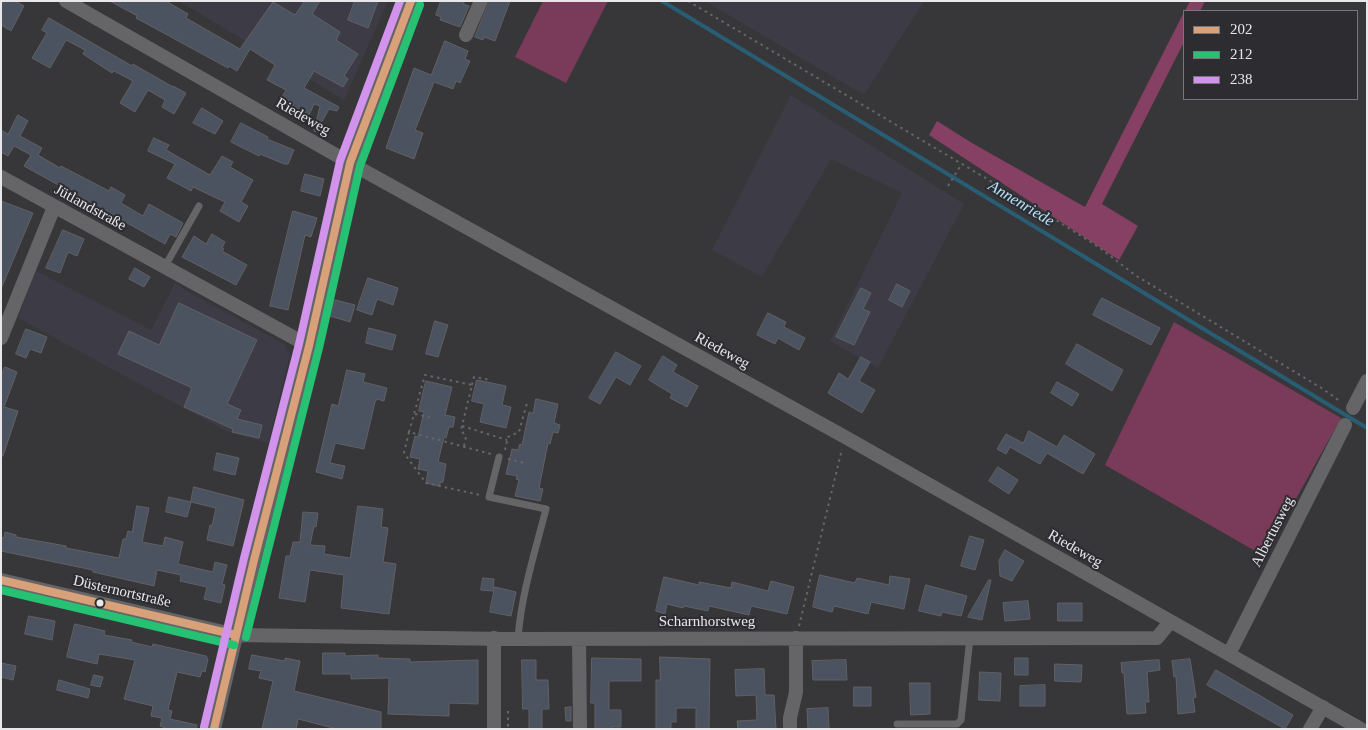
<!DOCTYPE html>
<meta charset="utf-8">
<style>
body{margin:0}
#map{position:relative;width:1368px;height:730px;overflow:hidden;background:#37373a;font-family:"Times New Roman",serif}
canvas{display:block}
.frame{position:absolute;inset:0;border:2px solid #e8e8eb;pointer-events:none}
.legend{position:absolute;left:1183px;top:10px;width:175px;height:90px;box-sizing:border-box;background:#2c2c31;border:1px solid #77777b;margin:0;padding:6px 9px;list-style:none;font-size:15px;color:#e8e8eb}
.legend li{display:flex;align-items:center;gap:10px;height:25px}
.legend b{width:25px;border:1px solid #77777b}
</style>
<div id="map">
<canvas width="1368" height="730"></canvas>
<div class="frame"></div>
<ul class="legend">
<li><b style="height:6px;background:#d9a179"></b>202</li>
<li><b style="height:6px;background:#26c172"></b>212</li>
<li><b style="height:6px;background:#d193ec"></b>238</li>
</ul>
</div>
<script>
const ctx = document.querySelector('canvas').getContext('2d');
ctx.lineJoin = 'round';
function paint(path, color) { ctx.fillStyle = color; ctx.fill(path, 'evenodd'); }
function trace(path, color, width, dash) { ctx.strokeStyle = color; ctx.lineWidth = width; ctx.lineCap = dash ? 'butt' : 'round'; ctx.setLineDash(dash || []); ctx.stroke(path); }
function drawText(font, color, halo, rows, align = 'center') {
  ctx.font = font + ' "Times New Roman",serif'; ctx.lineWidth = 4; ctx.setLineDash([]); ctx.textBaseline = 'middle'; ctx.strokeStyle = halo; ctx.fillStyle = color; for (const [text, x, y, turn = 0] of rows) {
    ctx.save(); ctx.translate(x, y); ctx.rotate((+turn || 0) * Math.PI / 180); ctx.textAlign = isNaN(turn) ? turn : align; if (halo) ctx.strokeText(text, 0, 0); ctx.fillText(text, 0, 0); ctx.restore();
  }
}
paint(new Path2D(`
 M179,1H388L344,100Z
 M705,1H924L864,95Z
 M791,95L964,204L878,368L830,341L902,193L831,159L762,277L712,250Z
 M36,271L151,330L175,283L192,294L284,344L290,355L268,443L228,432L18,318Z`), '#3d3c46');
paint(new Path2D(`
 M543,1H608L566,83L515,57Z
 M1174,322L1341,418L1264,556L1105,465Z`), '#7a3a5a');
paint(new Path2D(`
 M1190,1H1205L1200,11H1185Z
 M1184,12V42L1102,204L1138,226L1119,260L929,135L937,121L972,143L1085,207Z`), '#864063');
trace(new Path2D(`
 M662,1L1367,428`), '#285d73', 4);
const building = new Path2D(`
 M4,1H15L24,6L11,31L1,25V6Z
 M110,1H166L188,14L186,18L240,49L273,2L295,15L305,1H320L312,14L340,32L336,40L358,54L344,76L348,79L343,87L314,71L304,88L339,107L337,111L329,109L316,132L314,131L320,106L314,104L309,115L281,99L286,90L267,80L275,65L250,49L237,71L229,66L228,68L136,18L137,16Z
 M355,1H378L368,28L348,20Z
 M441,1H465L463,4L469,6L460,27L440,20L441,17L436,15Z
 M490,1H510L495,41L484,37L483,40L475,37Z
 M49,18L132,66L133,64L173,87V86L186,93L174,114L162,107L165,100L148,90L135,112L120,103L133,81L114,71L112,73L83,54L85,50L66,40L50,68L32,58L47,33L42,30Z
 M445,41L468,51L465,59L470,61L460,83L456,81L453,89L434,82L415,130L423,133L414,159L386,148L414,68L431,75Z
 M202,108L223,121L215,134L193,123Z
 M18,115L28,121L20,136L42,148L38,155L60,168L61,166L109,191L111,187L125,195L121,203L143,216L149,204L183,223L176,237L170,234L165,244L24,166L31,155L14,146L8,156L1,152V130L8,134Z
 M241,123L268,137L267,139L294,150L288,164H284L260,154L259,156L231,142Z
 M154,138L169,145L166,150L210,175L222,156L233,162L230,167L253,180L241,202L248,206L239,222L220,211L225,202L193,187L191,191L167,178L175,164L148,151Z
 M305,174L324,179L320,196L301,191Z
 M1,201L33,213L1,289Z
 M293,211L317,218L311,237L305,235L288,310L270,306Z
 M63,230L84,239L77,256L68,252L60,273L46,268Z
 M212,234L225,242L222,248L224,249L222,251L247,265L236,285L182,257L194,236L206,244Z
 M135,268L150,277L144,287L129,279Z
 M368,278L398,288L393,305L377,299L372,315L357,310Z
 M897,284L910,291L902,307L889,300Z
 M861,288L871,293L863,309L870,312L854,345L836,337Z
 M1102,298L1160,328L1151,345L1093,315Z
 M335,300L355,305L350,322L330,316Z
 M179,303L257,340L227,404L241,410L237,419L262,425L259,438L232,432L233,429L184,407L192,388L118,354L129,331L159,345Z
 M768,313L786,322L784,327L805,338L799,350L778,338L775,344L757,335Z
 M435,321L448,325L438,357L426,354Z
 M369,328L396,335L392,350L366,343Z
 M26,329L47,337L41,353L30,349L26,358L16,354Z
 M1077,344L1123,370L1112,391L1066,364Z
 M616,352L641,366L630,385L616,377L600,404L589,398Z
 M663,356L677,365L673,372L698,386L687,407L670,398L672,394L649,380Z
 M861,357L870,362L859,381L875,390L862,413L828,393L839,373L848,379Z
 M5,367L17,372L4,407L18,411L3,456H1V376Z
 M347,370L365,374L363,382L387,388L384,401L377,399L375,402L364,449L335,443L330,463L345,466L342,479L316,472L332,404L338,406Z
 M477,380L506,386L502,405L511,407L506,428L480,422L484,404L472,401Z
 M426,381L452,387L445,415L455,417L453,427H449L446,438L444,437L438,462L446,464L443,482H441L439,486L426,483L428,471L418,469L420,459L410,457L415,436L418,437L424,412L419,411Z
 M1057,382L1079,394L1072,406L1051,393Z
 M536,399L558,404L554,423L560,425L558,433L553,432L550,444L548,443L539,488L543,489L540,501L515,496L519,480L516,479L517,476L506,474L512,449L518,450L520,444L522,445L529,412L533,413Z
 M1029,431L1057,447L1064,435L1095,454L1083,474L1047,453L1040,464L1010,447L1006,454L997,449L1006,434L1023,443Z
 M217,453L239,458L235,475L214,470Z
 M998,467L1018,480L1009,494L989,481Z
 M194,487L244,500L233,546L207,540L210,525L212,526L216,508L191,502Z
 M169,497L191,502L187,517L166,512Z
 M137,506L149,508L142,542L163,546L165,537L183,542L178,564L213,572L215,562L227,565L222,584L225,585L221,603L204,599L207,587L180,581L181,575L157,570L154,586L93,572V570L1,551V537L4,538L5,532L16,535V537L66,546V548L119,558L123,539H126L128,531L132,532Z
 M358,506L383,509L381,527L388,528L383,562L396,564L389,614L341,608L344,575L310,570L305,602L279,598L286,556H290L293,542H300L303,512L318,513L316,527L314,526L310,545L325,546L324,554L350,558Z
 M970,536L984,540L975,570L961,566Z
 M1005,550L1024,561L1012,581L1000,576L999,561Z
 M820,575L855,583L857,578L889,585L890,576L910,579L904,609L871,602L868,614L834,606L832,612L813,607Z
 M664,577L699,585V582L731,588L732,582L768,591L771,581L794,587L787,614L751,606L749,615L709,606L708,611L684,606L683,608L667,604L665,614L656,611Z
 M483,578L494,579L493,591L481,590Z
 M989,580H991L982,620L968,617Z
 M926,585L967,596L961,616L942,612L941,616L919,611Z
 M495,587L516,592L511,616L490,612Z
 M1028,601L1030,619L1005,621L1003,603Z
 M1058,603H1082V621H1058Z
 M29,616L55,621L52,640L25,634Z
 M75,624L105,631L104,635L132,640L131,642L152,647L153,644L206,656L208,659L205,672L202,671L200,677L177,672L168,710L172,711L170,719L197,725L196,729H168L160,726L162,718L151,716L153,706L124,699L135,660L99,654L97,664L67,657Z
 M323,653H345V656L378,655V658L410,659V662L478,660V704L449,703V716L388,714L389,678L351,679V674H323Z
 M252,655L285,661V658L300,661L294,691L381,712V729H337L298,719L296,729H262L273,681L259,678L261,671L249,669Z
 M660,657L710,659L709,729H696V708H676V722H671V729H656V680H660Z
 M592,658L641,659V681H609V710H621V727H612V729H595V703H591Z
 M1015,658H1028V675H1015Z
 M1190,659L1196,697L1193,698L1195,712L1178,714L1176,676L1174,677L1172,661Z
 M522,660H536V680H548L549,709H542V729H529V709H523Z
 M846,660L847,680H813L812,661Z
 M1159,660L1160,670L1147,672L1149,702H1145L1146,713L1127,714L1124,673H1122L1121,663Z
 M1,663L16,666L13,680L1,677Z
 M1055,664L1082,665L1081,682L1055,681Z
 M764,669L765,695H774L776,729H738L737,721L757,720L756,695L736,696L735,670Z
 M1216,670L1293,715L1285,729L1207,685Z
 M980,672L1001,673L1000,701L979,700Z
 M94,675L103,677L100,687L91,685Z
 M59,680L90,689L88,698L57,690Z
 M910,683H930V714L911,715Z
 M1045,685V706H1020V686Z
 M854,687H871V706H854Z
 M571,707V721H566L565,708Z
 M828,708L829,729H808L807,709Z`);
paint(building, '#4b5360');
trace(building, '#616164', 1);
trace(new Path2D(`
 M688,1L1056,220L1100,248L1135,275L1323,389L1341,402
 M948,186L961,165
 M472,385L474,377L491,380
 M415,414L432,418
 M462,426L507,440
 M409,432L404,453L426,483L480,495
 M464,446L466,437L461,430L472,385L425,375L409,432L491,454
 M505,450L508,437L519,432L527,403
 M508,459L524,463
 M799,626L842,449
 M508,711V729`), '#666668', 2, [2.5, 4]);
trace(new Path2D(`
 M164,268L199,206
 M499,457L489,497L546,509C535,552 521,595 518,639
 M897,724H957L961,720L970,638`), '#656567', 7);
trace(new Path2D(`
 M66,1L350,163L845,437L1361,729
 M466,35L481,1
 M1,177L309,346
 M1,338L54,207
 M1353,408L1367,381
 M1,580L236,635L504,639L1157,638L1170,622
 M494,638V729
 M579,639L580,729
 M1229,654L1345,425
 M214,729L254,560L309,346L350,163L411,1
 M790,729V718L796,692V638
 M1310,729L1323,707`), '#656567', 14);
trace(new Path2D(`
 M1,580L236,635
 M214,729L254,560L309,346L350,163L411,1`), '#d9a179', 8);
trace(new Path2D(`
 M1,590L234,645
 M246,637L319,348L360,166L420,5`), '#26c172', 8);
trace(new Path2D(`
 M204,727L244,558L299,344L340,161L400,1`), '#d193ec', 8);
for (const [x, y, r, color] of [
 [100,603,4.5,"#e8e8eb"]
]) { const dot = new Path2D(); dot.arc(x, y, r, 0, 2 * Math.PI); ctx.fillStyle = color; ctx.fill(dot); trace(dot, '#2c2c31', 2); }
drawText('15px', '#e8e8eb', '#2c2c31', [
 ["Riedeweg",303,117,30],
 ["Jütlandstraße",90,208,29],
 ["Riedeweg",722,351,29],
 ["Albertusweg",1273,532,-63],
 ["Riedeweg",1075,549,30],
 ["Düsternortstraße",122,592,13],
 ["Scharnhorstweg",707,622]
]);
drawText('italic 16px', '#b3e3fb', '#2c2c31', [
 ["Annenriede",1021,204,31]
]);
</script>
